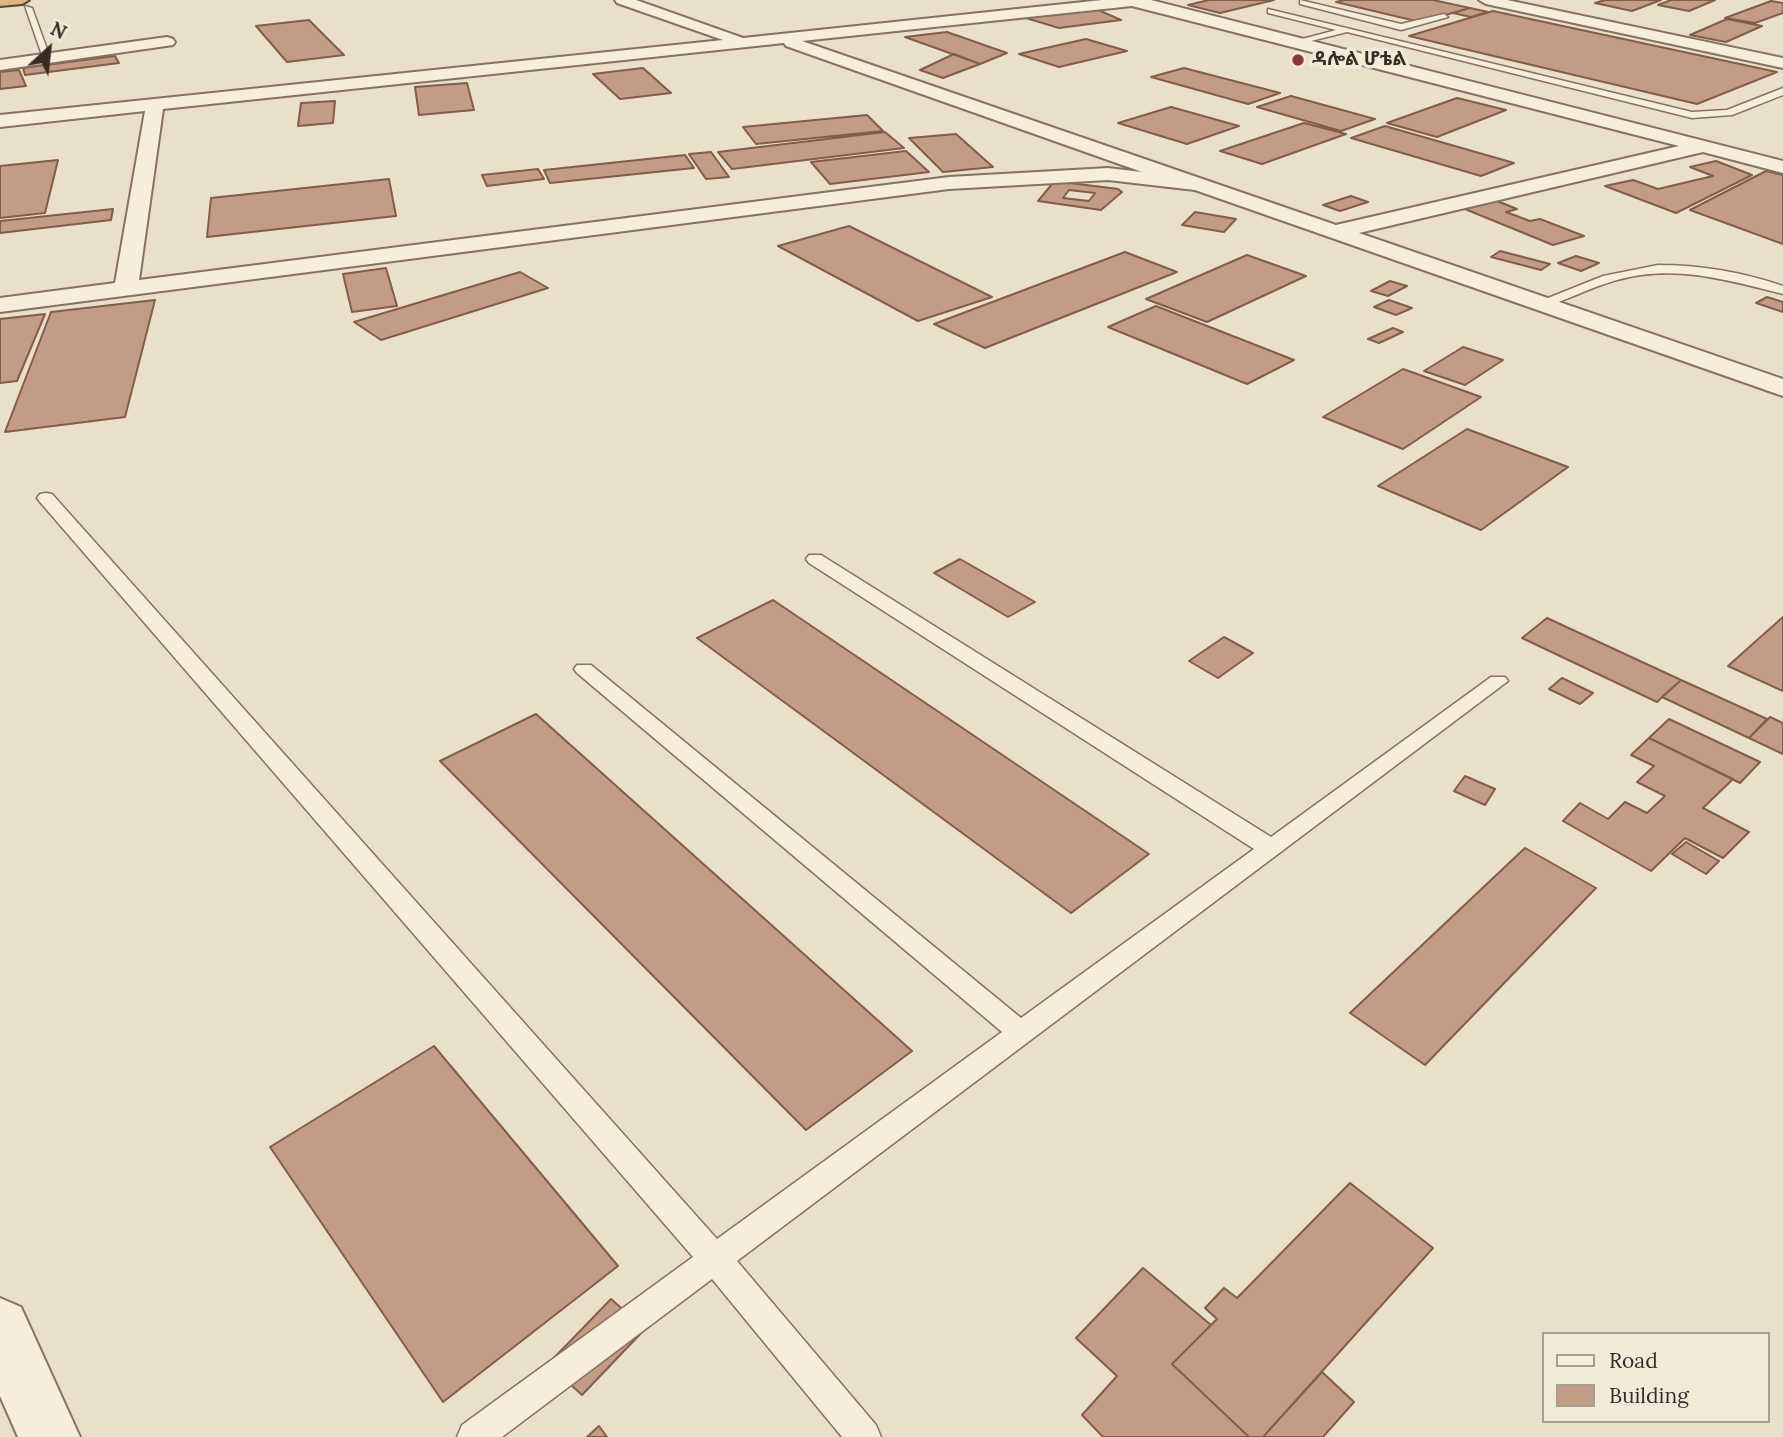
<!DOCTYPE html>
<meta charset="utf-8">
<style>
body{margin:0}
#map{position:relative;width:1783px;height:1437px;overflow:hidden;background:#eadfca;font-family:Lora,serif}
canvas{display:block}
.legend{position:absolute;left:1542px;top:1332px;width:228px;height:91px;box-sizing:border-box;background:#f2ead9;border:2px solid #a79e90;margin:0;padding:9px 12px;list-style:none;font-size:21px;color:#372b22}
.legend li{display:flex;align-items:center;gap:14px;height:35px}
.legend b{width:35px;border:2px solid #a79e90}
.north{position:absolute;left:14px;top:14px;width:70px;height:70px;-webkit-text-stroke:5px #f2ead9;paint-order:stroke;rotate:27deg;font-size:19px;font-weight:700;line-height:28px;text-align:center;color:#372b22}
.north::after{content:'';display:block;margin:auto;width:24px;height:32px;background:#372b22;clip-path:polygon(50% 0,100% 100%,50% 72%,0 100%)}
</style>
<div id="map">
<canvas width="1783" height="1437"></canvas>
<ul class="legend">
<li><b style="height:9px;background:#f6eddd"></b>Road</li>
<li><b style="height:19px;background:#c49c85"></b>Building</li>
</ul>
<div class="north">N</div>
</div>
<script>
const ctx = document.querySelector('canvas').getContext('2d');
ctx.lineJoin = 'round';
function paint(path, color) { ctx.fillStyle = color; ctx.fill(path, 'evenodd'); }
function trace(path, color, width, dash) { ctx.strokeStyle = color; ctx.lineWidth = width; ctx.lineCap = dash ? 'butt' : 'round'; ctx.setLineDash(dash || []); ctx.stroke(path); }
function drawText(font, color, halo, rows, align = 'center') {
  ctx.font = font + ' Lora,"Noto Sans Ethiopic",serif'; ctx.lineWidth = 7; ctx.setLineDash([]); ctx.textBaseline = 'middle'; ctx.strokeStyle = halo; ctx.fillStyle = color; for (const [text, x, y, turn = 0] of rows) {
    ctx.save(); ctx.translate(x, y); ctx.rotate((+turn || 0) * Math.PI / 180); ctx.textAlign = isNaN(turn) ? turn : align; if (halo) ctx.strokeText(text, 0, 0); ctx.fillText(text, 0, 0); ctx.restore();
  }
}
const building = new Path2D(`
 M1209,0H1274L1220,13L1188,5Z
 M1344,0H1433L1470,8L1420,22L1336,2Z
 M1605,0H1661L1632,11L1595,3Z
 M1671,0H1715L1689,11L1658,5Z
 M1771,1L1783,3V13L1755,23L1725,18Z
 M1470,8L1488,12L1471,17L1453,13Z
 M1096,9L1121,20L1059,28L1026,18Z
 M1493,11L1777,72L1697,104L1409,36Z
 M1727,19L1762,26L1726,42L1690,35Z
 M309,20L344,55L287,62L256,26Z
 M947,32L1007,53L980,64L905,37Z
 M1086,39L1127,51L1059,67L1019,54Z
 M954,54L980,64L943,78L920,70Z
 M115,56L119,63L25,75L23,68Z
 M643,68L671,93L620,99L593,74Z
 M1184,68L1280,93L1248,104L1151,77Z
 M19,70L26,86L0,89V72Z
 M467,83L474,110L419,115L415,87Z
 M1291,96L1375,119L1341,131L1257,107Z
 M1457,98L1506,110L1437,137L1387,123Z
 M335,101L333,123L298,126L301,103Z
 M1171,107L1239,126L1187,144L1118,123Z
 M867,115L883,131L756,144L743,127Z
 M1304,123L1346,134L1262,164L1220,151Z
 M1385,126L1514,163L1481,176L1351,138Z
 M885,132L904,148L732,169L718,152Z
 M956,134L993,167L943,172L909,138Z
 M906,151L929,172L830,184L811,162Z
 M711,152L729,177L706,179L689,154Z
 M685,155L694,168L550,183L544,170Z
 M58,160L45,213L0,218V166Z
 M1716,161L1752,175L1676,213L1605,186L1633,180L1658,189L1713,176L1690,167Z
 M538,169L544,179L487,186L482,175Z
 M1766,171L1783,175V244L1690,210Z
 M389,179L396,216L207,237L211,198Z
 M1062,182L1118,189L1122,192L1101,210L1038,201L1053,183ZM1069,190L1095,193L1089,201L1063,198Z
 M1351,196L1368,202L1340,211L1323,205Z
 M1492,199L1517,209L1506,212L1530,221L1540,219L1584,236L1553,245L1460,207Z
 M113,209L111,220L0,233V221Z
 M1195,212L1236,219L1224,232L1182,225Z
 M849,226L992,297L918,321L778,246Z
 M1500,251L1550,264L1541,270L1491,257Z
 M1125,252L1177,272L985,348L934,324Z
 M1247,255L1306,276L1207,322L1146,299Z
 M1576,256L1599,263L1581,271L1558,263Z
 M386,268L397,306L352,312L343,274Z
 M520,272L548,288L381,340L354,322Z
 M1390,281L1407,286L1388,296L1371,291Z
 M1767,297L1783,302V312L1756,303Z
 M155,300L125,417L5,432L51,312Z
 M1389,300L1412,308L1396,315L1374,307Z
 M1156,306L1294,360L1247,384L1108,327Z
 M45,314L17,381L0,383V319Z
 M1393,328L1403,332L1379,343L1368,339Z
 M1463,347L1503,360L1465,385L1424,371Z
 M1403,369L1481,397L1403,449L1323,417Z
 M1467,429L1568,467L1481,530L1378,486Z
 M960,559L1035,602L1008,617L934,573Z
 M773,600L1149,854L1071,913L697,638Z
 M1783,617V691L1728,666Z
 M1547,618L1681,680L1657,702L1522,638Z
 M1224,637L1253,653L1218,678L1189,661Z
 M1562,678L1593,693L1580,704L1549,689Z
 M1681,680L1767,719L1749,738L1662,697Z
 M536,714L912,1051L806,1130L440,761Z
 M1770,717L1783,723V754L1749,738Z
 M1669,719L1760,762L1740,783L1649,738Z
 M1649,738L1733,779L1703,808L1749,832L1723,858L1685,838L1651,871L1563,821L1580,803L1608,819L1625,802L1647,813L1665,796L1637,782L1654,766L1631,755Z
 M1465,776L1495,789L1485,805L1454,791Z
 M1686,842L1719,861L1706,874L1672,854Z
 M1525,848L1596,888L1425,1065L1350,1013Z
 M434,1046L618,1266L443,1402L270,1147Z
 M1350,1183L1433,1248L1263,1437H1249L1172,1364L1217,1319L1205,1308L1224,1288L1237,1298Z
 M1143,1268L1211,1325L1172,1364L1249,1437H1103L1082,1415L1117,1376L1076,1338Z
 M611,1299L645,1329L582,1395L548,1364Z
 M1322,1372L1354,1402L1323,1437H1263Z
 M599,1426L607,1437H587Z`);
paint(building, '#c49c85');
trace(building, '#825d49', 2);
const service = new Path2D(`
 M1300,0L1401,24L1444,14L1448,17L1401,30L1300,4Z
 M25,6L32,8L51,60L43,58Z
 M1268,9L1692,112L1727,110L1783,88V95L1732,115L1692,118L1347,32L1291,46V42L1336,30L1268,13Z
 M1658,265C1701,265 1742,272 1783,286V294C1727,280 1675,264 1617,280C1591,287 1566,301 1540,308L1533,304L1603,276Z
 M46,493L52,494L717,1239L1002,1032L577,673L574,669L577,665H591L1021,1018L1254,849L809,563L806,559L809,555H821L1271,837L1491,677H1505L1508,681L737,1261L876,1425L881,1437H842L712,1279L502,1437H457L462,1425L693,1257L40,502L37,498L40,494Z`);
const minor = new Path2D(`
 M615,0H636L743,38L1102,0H1151L1783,161V173L1703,152L1359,233L1783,379V396L1195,190L1108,180L949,189L0,312V298L115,283L145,111L0,127V115L723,40L617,3ZM1132,6L1679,146L1336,225L802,41ZM784,43L786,46L1142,172L1108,168L949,177L139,280L163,109Z
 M1479,0H1507L1783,58V68L1486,4Z
 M167,37L173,39L175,42L173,45L0,70V60Z`);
const tertiary = new Path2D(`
 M0,1298L21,1307L80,1437H18L0,1396Z`);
const trunk = new Path2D(`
 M0,0H29L22,4L0,6Z`);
trace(service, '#857260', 3);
trace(minor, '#857260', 4);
trace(tertiary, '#857260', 4);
trace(trunk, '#544134', 4);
paint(service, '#f6eddd');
paint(minor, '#f6eddd');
paint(tertiary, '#f6eddd');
paint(trunk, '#dcb686');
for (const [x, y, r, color] of [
 [1298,60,7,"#8d373c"]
]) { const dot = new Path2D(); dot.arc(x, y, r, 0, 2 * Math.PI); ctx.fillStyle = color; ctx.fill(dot); trace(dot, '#f2ead9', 2.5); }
drawText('bold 19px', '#372b22', '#f2ead9', [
 ["ዳሎል ሆቴል",1312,60]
], 'left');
</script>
